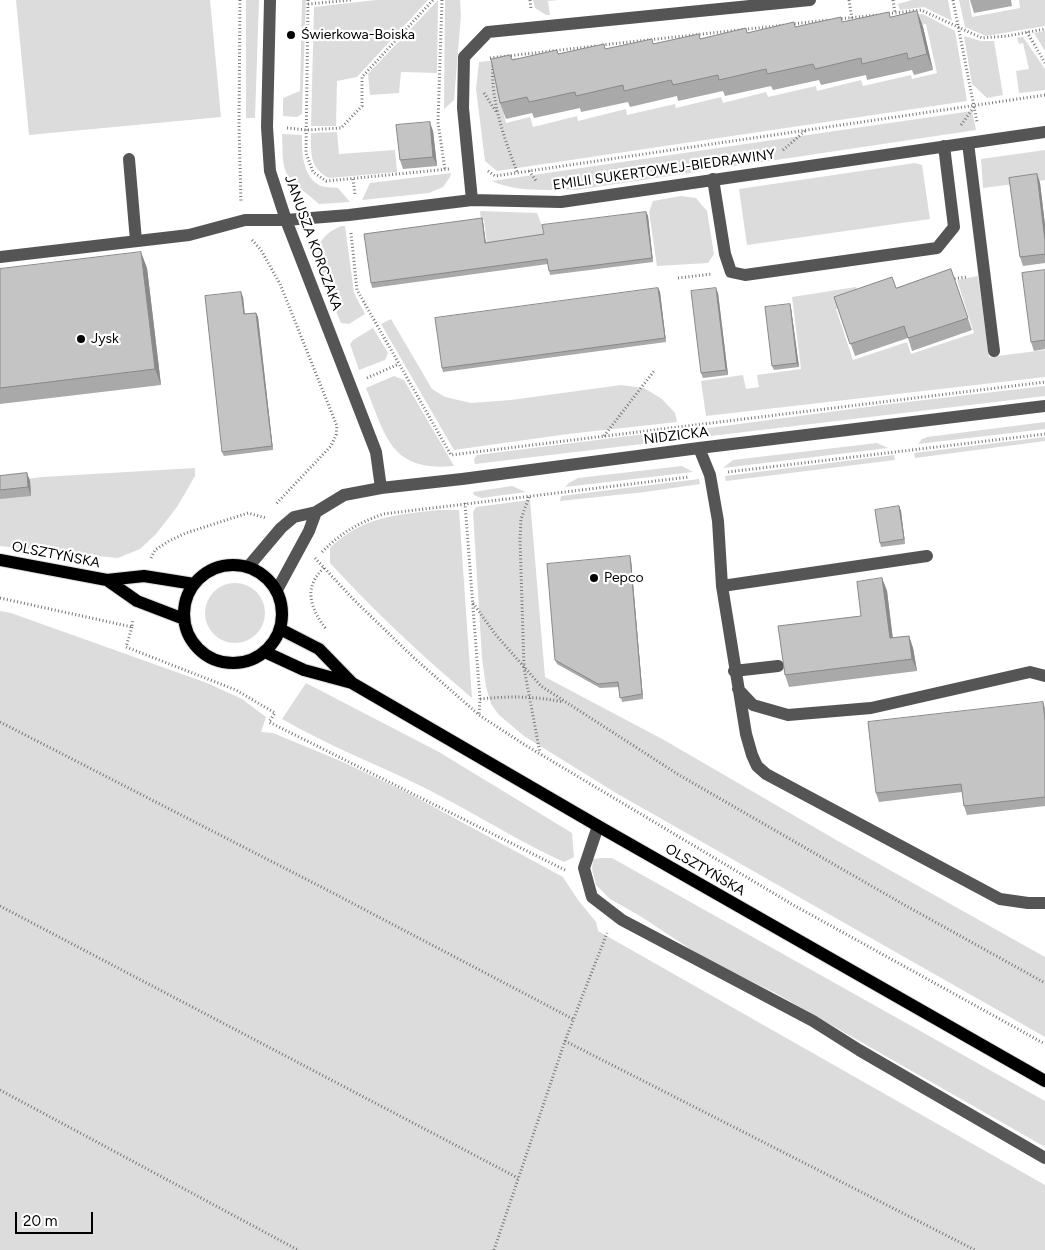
<!DOCTYPE html>
<meta charset="utf-8">
<style>
body{margin:0}
#map{position:relative;width:1045px;height:1250px;overflow:hidden;background:#fff;font-family:Figtree,sans-serif}
canvas{display:block}
.scale{position:absolute;left:15px;top:1212px;width:78px;height:22px;box-sizing:border-box;border:2px solid #000;border-top:0;padding-left:6px;font-size:15px;line-height:18px;white-space:nowrap;color:#000;-webkit-text-stroke:4px #fff;paint-order:stroke}
</style>
<div id="map">
<canvas width="1045" height="1250"></canvas>
<div class="scale">20 m</div>
</div>
<script>
const ctx = document.querySelector('canvas').getContext('2d');
ctx.lineJoin = 'round';
function paint(path, color) { ctx.fillStyle = color; ctx.fill(path, 'evenodd'); }
function trace(path, color, width, dash) { ctx.strokeStyle = color; ctx.lineWidth = width; ctx.lineCap = dash ? 'butt' : 'round'; ctx.setLineDash(dash || []); ctx.stroke(path); }
function drawText(font, color, halo, rows, align = 'center') {
  ctx.font = font + ' Figtree,sans-serif'; ctx.lineWidth = 4.5; ctx.setLineDash([]); ctx.textBaseline = 'middle'; ctx.strokeStyle = halo; ctx.fillStyle = color; for (const [text, x, y, turn = 0] of rows) {
    ctx.save(); ctx.translate(x, y); ctx.rotate((+turn || 0) * Math.PI / 180); ctx.textAlign = isNaN(turn) ? turn : align; if (halo) ctx.strokeText(text, 0, 0); ctx.fillText(text, 0, 0); ctx.restore();
  }
}
paint(new Path2D(`
 M16,0H210L221,117L29,135Z
 M246,0H259L255,118H246Z
 M302,0H306L302,114L297,117L283,116V98L300,91Z
 M376,0H428L357,77L337,81L336,126H311L314,7Z
 M438,0L437,73L401,72L399,93L370,95L368,74Z
 M445,0H460L461,15L454,100L444,109Z
 M533,0H559L548,1L550,15H546L535,8Z
 M912,0H948L952,21L924,7L900,10L898,4Z
 M959,0H969L972,17L1020,8L1019,0H1045V26L986,36L965,27Z
 M923,14L955,31L967,101L497,171L485,161L476,89L479,62L516,58V68L494,73L506,123L530,117L533,127L577,116L578,121L626,109L627,115L675,104L676,108L721,97L723,103L766,92L768,97L816,86L817,91L861,80L863,86L911,75L912,79L937,73L926,24L903,29L901,16Z
 M1045,31V51L1034,33Z
 M964,36L981,41H994L1003,95L987,98L972,84Z
 M1023,37L1045,69V90L1019,93L1016,71L1029,69L1023,43L1019,44L1017,38Z
 M972,111L976,130L576,190C550,189 517,193 492,181Z
 M337,132L339,154L395,150L397,172L329,178C309,168 311,152 311,133Z
 M282,134L302,135C302,152 302,175 319,185C324,188 332,187 338,188L350,202L319,204C311,197 292,182 287,174C281,163 283,146 282,134Z
 M1045,150V180L983,188L981,159Z
 M915,163L922,165L930,219L747,245L739,189Z
 M451,173L450,177L443,187L429,193L362,200L370,183Z
 M681,196L696,198L707,211L714,254L708,263L657,266L649,212L653,201Z
 M480,211L537,213L542,226L544,237L487,245L484,220H481Z
 M341,226H345L354,293L365,314L349,324L341,323C336,311 331,299 326,287C316,261 309,240 341,226Z
 M978,276L989,357L1045,350V377L706,416L701,381L743,375L746,389L759,387L757,375L801,369L792,297L856,287L860,300L836,309L853,360L907,342L911,354L974,333L957,280Z
 M391,319L432,389L445,397L471,403L511,400L621,385L644,388L662,399L675,413L677,422L568,434L454,450L381,324Z
 M373,328L388,353L385,360L359,370L350,344L353,340Z
 M394,376L404,380L454,466C391,472 386,437 366,388Z
 M1045,386V396L711,436L701,429L890,404Z
 M1045,422V429L918,444L922,439L927,437Z
 M677,430L675,435L667,441L475,464L474,459L477,455Z
 M1045,437V441L915,458L914,453Z
 M877,443L888,448L723,468L733,460Z
 M894,455L895,460L726,481L725,476Z
 M682,466L693,472L565,487L569,483L578,478Z
 M195,468V476L177,507L156,534L140,549L118,558L0,546V482L42,477Z
 M699,479L700,484L645,492L560,501L561,496Z
 M512,486L526,492L481,498L474,495L473,492Z
 M530,500L545,677L664,740L838,841L1045,957V1037L616,793L524,736L499,715L491,704L486,687L482,658L473,512L476,507Z
 M437,510H459L472,698C422,656 374,611 330,563V548C361,517 396,515 437,510Z
 M205 613a30 30 0 1 1 60 0a30 30 0 1 1-60 0Z
 M0,611L11,613L207,683L242,699L266,717L261,732L273,733L343,762L408,793L563,877L578,900L596,922L598,931L1045,1185V1250H0Z
 M306,683L439,752L572,833L574,857L564,862C516,840 471,811 423,787C376,764 327,745 282,719Z
 M601,858H612L1045,1101V1147L777,994L704,958L640,916L610,899L596,885L592,869L593,859Z`), '#dcdcdc');
const major = new Path2D(`
 M0,560L107,580L144,576L194,584
 M184 614a49 49 0 1 1 98 0a49 49 0 1 1-98 0Z
 M107,580L137,601L184,619
 M280,629L319,649L352,683
 M265,652L304,670L352,683L598,826L1045,1081`);
trace(major, '#dbdbdb', 14);
trace(new Path2D(`
 M240,0L239,126L241,203
 M308,0L306,153L313,172L326,181L449,169
 M442,0L438,122L445,170
 M530,0L531,9
 M849,0L852,19
 M893,0L895,13
 M953,0L977,122
 M308,4L351,0
 M885,14L921,10L982,38L1007,36L1045,29
 M838,19L877,15
 M791,24L829,20
 M1027,32L1045,63
 M602,45L785,25
 M490,58L596,46
 M493,62C490,100 504,137 517,172
 M484,93L497,113
 M961,125L974,107
 M287,128L306,130L341,128L362,106V77L433,0
 M783,150L805,131
 M488,171L495,176L1045,95
 M529,171L537,182
 M353,179L355,195
 M351,233L357,290L451,455L1045,382
 M252,240L261,250L280,284L337,426L336,435L331,446L275,505
 M678,278L712,274
 M951,279L967,277
 M367,378L399,364
 M604,436L654,371
 M728,472L1045,434
 M529,497L521,519L520,539L524,668L540,753
 M465,503L480,699L479,714
 M322,552C342,532 357,524 383,514L689,477
 M151,558L155,550L169,541L186,533L248,513L266,518
 M315,558L354,600L413,657L479,715L525,745L795,906L1045,1044
 M324,568C303,587 310,608 326,629
 M0,598L132,627L133,619
 M473,603L495,634L541,686L679,775L901,903L1045,983
 M132,627L126,647L236,690L275,713L269,722L565,870
 M480,699C509,696 535,696 563,702
 M0,722L333,893L573,1019
 M0,906L518,1178
 M565,1041L975,1250
 M0,1090L298,1250
 M494,1250L565,1041L607,933`), '#777', 3, [1, 2.5]);
trace(new Path2D(`
 M270,0L267,127L270,171L286,220L376,452L381,488
 M968,143L994,351
 M129,159L136,241
 M713,179L725,254L731,272L745,275L937,248L954,227L944,146
 M472,200L463,108L464,57L488,32L810,0
 M0,257L189,235L245,220H286L349,215L472,200L561,202L1045,132
 M699,448L710,475L718,521L722,586L746,734L752,755L757,766L766,774L1000,899L1028,903H1045
 M248,567L281,528L294,517L316,512L344,495L381,488L462,479L699,448L1045,406
 M722,586L927,556
 M277,590L309,531L316,512
 M734,671L778,666
 M738,689L753,705L788,715L871,708L1030,672L1045,676
 M598,826L584,868L592,897L622,920L813,1021L859,1050L1045,1158`), '#555', 12);
trace(major, '#000', 12);
paint(new Path2D(`
 M970,0H1011L1012,6L974,13Z
 M917,11L923,27L933,70L914,75L912,70L867,80L866,75L821,85L819,80L773,90L771,86L725,96L723,91L678,101L677,96L630,107L628,102L581,112L580,108L534,118L532,113L506,119L500,103L512,60L891,17Z
 M433,131L437,166L403,169L400,160Z
 M1037,174L1040,183L1045,225V263L1023,266L1020,257Z
 M646,212L648,216L653,262L550,275L548,264L372,288L371,283L482,218L483,222L486,243L544,234Z
 M147,268L161,385L0,404V269Z
 M951,269L972,330L912,351L908,338L855,356L834,297L896,288Z
 M1045,270V349L1034,351L1031,342Z
 M658,288L660,292L666,342L443,372L442,368Z
 M718,293L728,375L703,378L701,373Z
 M243,297L245,314L256,313L258,317L273,450L224,456L222,452Z
 M790,304L791,308L799,367L774,370L772,366Z
 M27,473L30,481L31,496L0,499V476Z
 M899,506L901,511L905,544L881,547L880,543Z
 M631,560L643,699L622,702L619,687L600,688L557,664L555,660Z
 M882,578L887,591L893,638L909,636L913,648L917,671L789,687L785,675L861,616Z
 M1043,702L1045,708V806L967,815L964,806L962,792L879,802L876,793Z`), '#a9a9a9');
paint(new Path2D(`
 M917,11L923,27L933,70L927,54Z
 M430,122L433,131L437,166L433,157Z
 M1037,174L1040,183L1045,225V241Z
 M646,212L648,216L653,262L652,258Z
 M482,218L483,222L486,247L485,243Z
 M141,252L147,268L161,385L155,369Z
 M658,288L660,292L666,342L665,338Z
 M716,288L718,293L728,375L726,370Z
 M241,292L243,297L245,319L244,314Z
 M790,304L791,308L799,367L797,363Z
 M256,313L258,317L273,450L272,446Z
 M27,473L30,481L31,496L28,487Z
 M899,506L901,511L905,544L904,539Z
 M630,556L631,560L643,699L642,694Z
 M882,578L887,591L894,651L890,638Z
 M909,636L913,648L917,671L912,659Z`), '#898989');
const building = new Path2D(`
 M917,11L927,54L908,59L907,53L862,64L861,58L815,69L813,64L767,74L766,69L719,80L718,75L673,85L671,80L624,91L623,85L576,96L575,92L529,102L527,97L500,103L491,59L510,55L512,60L557,50L558,54L604,44L605,49L652,39L653,44L699,34L700,39L746,28L747,33L794,22L795,27L841,17L842,22L889,12L890,17Z
 M430,122L433,157L400,160L396,125Z
 M1037,174L1045,241V254L1020,257L1009,178Z
 M646,212L652,258L549,271L547,259L371,283L364,234L482,218L485,243L544,234L542,225Z
 M141,252L155,369L0,388V269Z
 M951,269L968,318L908,338L904,326L850,344L834,297L892,277L896,288Z
 M1045,270V340L1031,342L1022,273Z
 M658,288L665,338L442,368L435,318Z
 M716,288L726,370L701,373L691,291Z
 M241,292L244,314L256,313L272,446L222,452L205,296Z
 M790,304L797,363L772,366L765,307Z
 M27,473L28,487L0,490V476Z
 M899,506L904,539L880,543L875,510Z
 M630,556L642,694L620,698L618,682L598,684L555,660L547,564Z
 M882,578L890,638L909,636L912,659L785,675L778,626L861,616L857,582Z
 M1043,702L1045,721V797L964,806L961,784L876,793L868,722Z`);
paint(building, '#c4c4c4');
trace(building, '#898989', 1);
for (const [x, y, r, color] of [
 [291,35,5,"#000"],
 [81,339,5,"#000"],
 [594,578,5,"#000"]
]) { const dot = new Path2D(); dot.arc(x, y, r, 0, 2 * Math.PI); ctx.fillStyle = color; ctx.fill(dot); trace(dot, '#fff', 2); }
drawText('14px', '#000', '#fff', [
 ["Świerkowa-Boiska",301,35],
 ["Jysk",91,339],
 ["Pepco",604,578]
], 'left');
drawText('14px', '#000', '#fff', [
 ["EMILII SUKERTOWEJ-BIEDRAWINY",664,170,-8],
 ["JANUSZA KORCZAKA",313,243,70],
 ["NIDZICKA",676,436,-7],
 ["OLSZTYŃSKA",56,555,11],
 ["OLSZTYŃSKA",705,870,30]
]);
</script>
